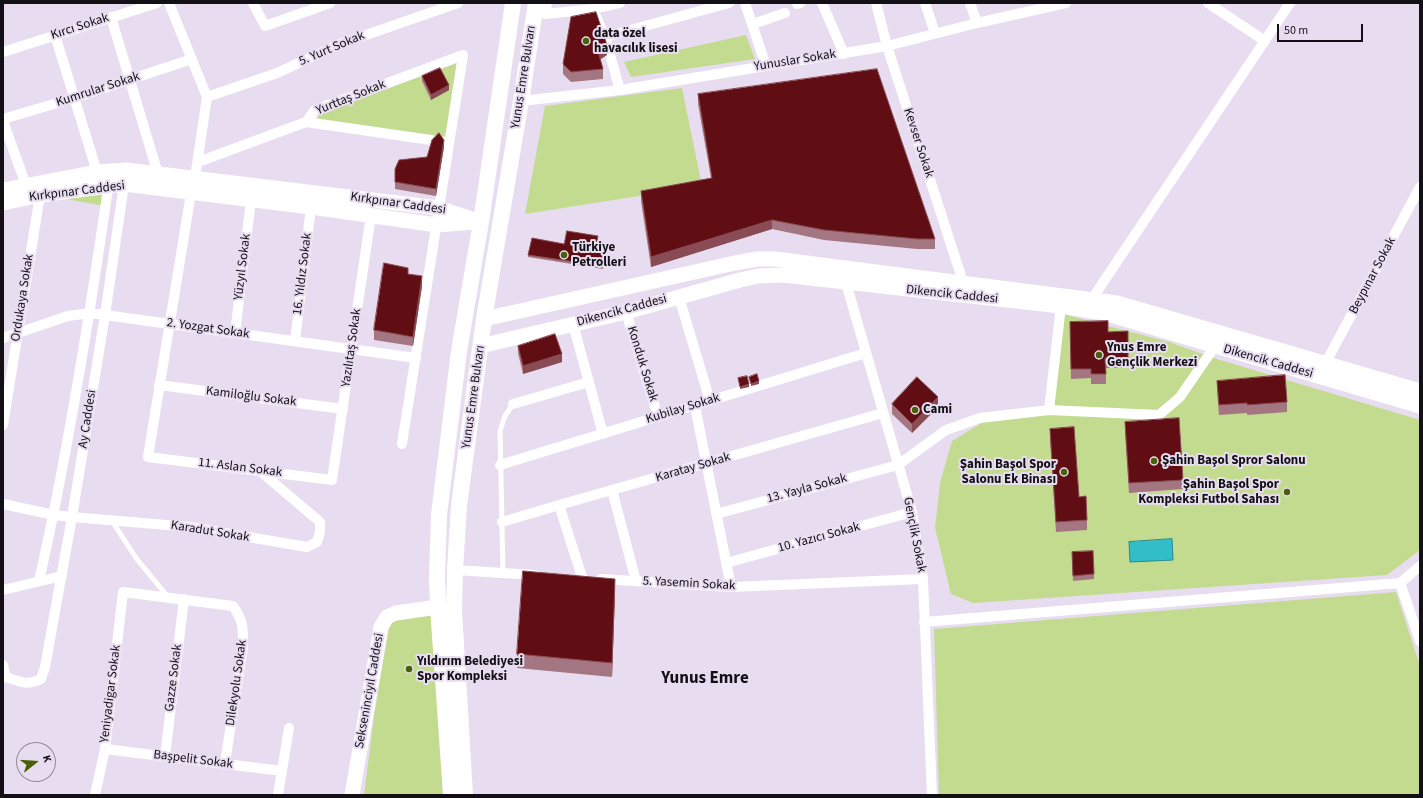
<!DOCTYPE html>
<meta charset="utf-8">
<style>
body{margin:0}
#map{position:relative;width:1423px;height:798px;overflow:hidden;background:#e8ddf0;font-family:"Source Sans 3",sans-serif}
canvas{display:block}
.frame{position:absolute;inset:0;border:4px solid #120f15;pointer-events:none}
.north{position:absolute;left:16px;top:742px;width:40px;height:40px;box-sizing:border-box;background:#e8ddf0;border:1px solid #928b98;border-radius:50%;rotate:73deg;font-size:11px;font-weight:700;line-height:16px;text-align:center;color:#120f15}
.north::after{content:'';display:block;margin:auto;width:14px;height:18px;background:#495f09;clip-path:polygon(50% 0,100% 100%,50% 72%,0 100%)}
.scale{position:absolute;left:1277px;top:24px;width:86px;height:18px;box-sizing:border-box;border:2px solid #120f15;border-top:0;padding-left:5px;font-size:12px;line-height:14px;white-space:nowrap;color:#120f15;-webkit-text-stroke:3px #e8ddf0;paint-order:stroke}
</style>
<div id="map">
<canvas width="1423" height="798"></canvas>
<div class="frame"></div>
<div class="north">K</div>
<div class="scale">50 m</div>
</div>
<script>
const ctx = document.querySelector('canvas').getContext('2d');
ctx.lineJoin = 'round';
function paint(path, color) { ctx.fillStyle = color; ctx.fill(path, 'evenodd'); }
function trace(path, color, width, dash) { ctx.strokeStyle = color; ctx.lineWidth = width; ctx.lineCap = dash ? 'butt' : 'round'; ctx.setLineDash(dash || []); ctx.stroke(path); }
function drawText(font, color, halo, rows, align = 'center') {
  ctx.font = font + ' "Source Sans 3",sans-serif'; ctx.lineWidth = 4; ctx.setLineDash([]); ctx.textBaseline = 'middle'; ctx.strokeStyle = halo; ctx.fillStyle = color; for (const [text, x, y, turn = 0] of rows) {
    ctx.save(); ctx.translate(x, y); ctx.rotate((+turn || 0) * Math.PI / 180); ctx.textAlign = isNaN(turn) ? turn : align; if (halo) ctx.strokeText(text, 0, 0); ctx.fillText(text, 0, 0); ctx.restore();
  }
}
paint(new Path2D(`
 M746,35L755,59L631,77L624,62Z
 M457,63L446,138L318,119L319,114Z
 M682,88L702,186L525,214L545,106Z
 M107,186L104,206L56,197Z
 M1063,314L1169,342L1217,359L1420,420V550L1387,575L973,603L951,594L935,528L940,483L952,441L983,422L1051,405Z
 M1396,592L1420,666V795H939L934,629Z
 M432,612L443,795H364L374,717L390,621Z`), '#c2db8f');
const water = new Path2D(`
 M1172,539L1173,560L1130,562L1129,542Z`);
paint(water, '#32bec8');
trace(water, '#288a92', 1);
trace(new Path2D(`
 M112,521L136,558L168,597
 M503,573L500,431L505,416L513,404`), '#fff', 5);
trace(new Path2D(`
 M169,3L207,97
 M253,3L265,26L330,3
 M547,3L545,14L594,9L620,3
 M745,3L766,66
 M822,3L844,54
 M876,3L887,46L963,282
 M925,3L935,33
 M970,3L977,23
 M1208,3L1265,41
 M797,4L800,3
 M595,14L605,37L620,90
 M111,17L158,174
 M753,24L785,13
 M55,35L97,172
 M605,37L729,3
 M3,52L157,3
 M207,97L277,73L340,44L458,3
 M521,101L620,90L887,46L977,23L1066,3
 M3,119L74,98L192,59
 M3,121L26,185L27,191
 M306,122L445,142
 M198,162L306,122L315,110L463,55L402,444
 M195,178L207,97
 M191,193L148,457L332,480L371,215
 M846,283L912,512L923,579L932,795
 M679,297L710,401
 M1092,299L1290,3
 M626,312L658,417
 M573,324L603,434
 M235,333L251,200
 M3,338L68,316L90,313L416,358
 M295,341L311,207
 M1325,364L1420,187
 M159,385L343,409
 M513,404L589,382
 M695,406L731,587
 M1049,410L1061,306
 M3,425L40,195
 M500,465L866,353
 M612,490L636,581
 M3,504L54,515L72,517L190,527L307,547L317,542L320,532V522L260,471
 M559,505L582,577
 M716,514L898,465L946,430L980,418L1049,410L1159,415L1180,397L1215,346
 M502,522L559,505L883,413
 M726,563L912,512
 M1420,566L1400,583L1420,641
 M455,570L535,575
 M601,579L731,587L923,579
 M39,581C69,448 90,315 109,181
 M3,590L62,576
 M924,622L1400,583
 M3,665L6,677C21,682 26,686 41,679L45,667L72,517L105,315L125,178
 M105,749L282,771
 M165,756L184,599
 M95,795L105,749L123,592L233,606C244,622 243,628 243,647L225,763
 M278,795L289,728`), '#fff', 10);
trace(new Path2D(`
 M3,190L97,172L126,170L439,208L481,222
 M3,203L40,195L124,184L311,207L437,225L474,222
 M484,319L735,263L757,259H775L1117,303L1420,391
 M480,346L626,312L740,280L758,276L783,275L1061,306L1104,313L1420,406
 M352,795L381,627L387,617L396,613L438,607`), '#fff', 15);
trace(new Path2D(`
 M451,795L438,607L437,577L439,515L459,351L481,222L513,3
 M465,795L454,611L455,570L459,505L484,319L521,101L536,3`), '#fff', 16);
paint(new Path2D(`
 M607,55L600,59L603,69V79L571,82L563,74V64Z
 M422,76L449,90L431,100L422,81Z
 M698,94L935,239V249H917L824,240L772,229L651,267L641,201V191L711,178L698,104Z
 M444,147L436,196L395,189V169L427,157Z
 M598,238L596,250L605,251L603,269L528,257V255L564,244Z
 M408,274L422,286L413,346L374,340V330Z
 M1070,322L1108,332L1128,331V368H1106V384H1091V378L1071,379Z
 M518,346L562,362L523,374L518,353Z
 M1217,381L1287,402V412L1247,415V413L1219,415L1217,390Z
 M892,404L938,407L912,433L892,414Z
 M1125,422L1183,480V489L1129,493L1125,432Z
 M1050,429L1079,497L1087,520V530L1056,532L1050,439Z
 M1072,557L1094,574V579L1073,581Z
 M615,593L612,677L517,668V654Z`), '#a47682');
paint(new Path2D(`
 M607,45V55L598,61V51Z
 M449,85V90L431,100V95Z
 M444,140V147L436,196V189Z
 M772,220V229L651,267V257Z
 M422,276V286L413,346V337Z
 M562,354V362L523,374V366Z
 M759,381V384L751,386V384Z
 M749,384V387L740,389V387Z
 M938,397V407L912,433V424Z
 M615,579V593L612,677V663Z`), '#894c55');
const building = new Path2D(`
 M596,12L607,45L598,51L603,69L571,72L563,64L571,17Z
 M440,68L449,85L431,95L422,76Z
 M877,69L935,239H917L824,230L772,220L651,257L641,191L712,178L698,94Z
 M439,133L444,140L436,189L395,182V169L399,160L427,157L432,140Z
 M567,231L598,236L595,250L605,251L603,266L528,255L532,238L564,244Z
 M384,263L408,268V274L422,276L413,337L374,330Z
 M1108,321V332L1128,331V358H1105L1106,374H1091V369H1071L1070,322Z
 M555,334L562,354L523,366L518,346Z
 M757,374L759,381L751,384L749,377Z
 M1285,375L1287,402L1247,405V403L1219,405L1217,381Z
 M747,376L749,384L740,387L738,378Z
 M917,377L938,397L912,424L892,404Z
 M1179,418L1183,480L1129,483L1125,422Z
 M1074,427L1079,497L1086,496L1087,520L1056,522L1050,429Z
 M1093,551L1094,574L1073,576L1072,552Z
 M523,571L615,579L612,663L517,654Z`);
paint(building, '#600e13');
trace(building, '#894c55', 1);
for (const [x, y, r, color] of [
 [586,41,4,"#495f09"],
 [564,255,4,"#495f09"],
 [1099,355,4,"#495f09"],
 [915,410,4,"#495f09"],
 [1154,461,4,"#495f09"],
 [1064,472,4,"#495f09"],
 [1287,492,4,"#495f09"],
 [409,669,4,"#495f09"]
]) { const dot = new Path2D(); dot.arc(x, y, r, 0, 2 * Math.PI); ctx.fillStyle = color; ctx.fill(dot); trace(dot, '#e8ddf0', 1.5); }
drawText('13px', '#120f15', '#e8ddf0', [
 ["Kırcı Sokak",80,27,-18],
 ["5. Yurt Sokak",332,49,-23],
 ["Yunuslar Sokak",795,61,-9],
 ["Yunus Emre Bulvarı",524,77,-81],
 ["Kumrular Sokak",98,90,-18],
 ["Yurttaş Sokak",351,98,-22],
 ["Kevser Sokak",918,143,72],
 ["Kırkpınar Caddesi",77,192,-7],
 ["Kırkpınar Caddesi",398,204,8],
 ["Yüzyıl Sokak",243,267,-83],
 ["16. Yıldız Sokak",303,274,-83],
 ["Beypınar Sokak",1373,276,-62],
 ["Dikencik Caddesi",952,295,6],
 ["Ordukaya Sokak",23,298,-81],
 ["Dikencik Caddesi",622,311,-15],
 ["2. Yozgat Sokak",208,329,8],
 ["Yazılıtaş Sokak",352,348,-82],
 ["Dikencik Caddesi",1268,362,16],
 ["Konduk Sokak",642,364,73],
 ["Kamiloğlu Sokak",251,397,7],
 ["Yunus Emre Bulvarı",474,397,-82],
 ["Kubilay Sokak",683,409,-17],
 ["Ay Caddesi",88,419,-81],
 ["11. Aslan Sokak",240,468,7],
 ["Karatay Sokak",693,468,-16],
 ["13. Yayla Sokak",807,489,-15],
 ["Karadut Sokak",210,532,9],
 ["Gençlik Sokak",914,535,79],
 ["10. Yazıcı Sokak",819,538,-15],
 ["5. Yasemin Sokak",689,584,3],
 ["Gazze Sokak",174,678,-83],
 ["Dilekyolu Sokak",237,683,-82],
 ["Sekseninciyıl Caddesi",370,691,-80],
 ["Yeniyadigar Sokak",111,694,-83],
 ["Başpelit Sokak",193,760,7]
]);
drawText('bold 13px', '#120f15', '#e8ddf0', [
 ["data özel",594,34],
 ["havacılık lisesi",594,49],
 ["Türkiye",572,248],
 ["Petrolleri",572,263],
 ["Ynus Emre",1107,348],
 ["Gençlik Merkezi",1107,363],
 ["Cami",923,410],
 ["Şahin Başol Spror Salonu",1162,461],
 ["Şahin Başol Spor",1056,465,"right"],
 ["Salonu Ek Binası",1056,480,"right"],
 ["Şahin Başol Spor",1279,485,"right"],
 ["Kompleksi Futbol Sahası",1279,500,"right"],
 ["Yıldırım Belediyesi",417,662],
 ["Spor Kompleksi",417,677]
], 'left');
drawText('bold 17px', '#120f15', '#e8ddf0', [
 ["Yunus Emre",705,679]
]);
</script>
